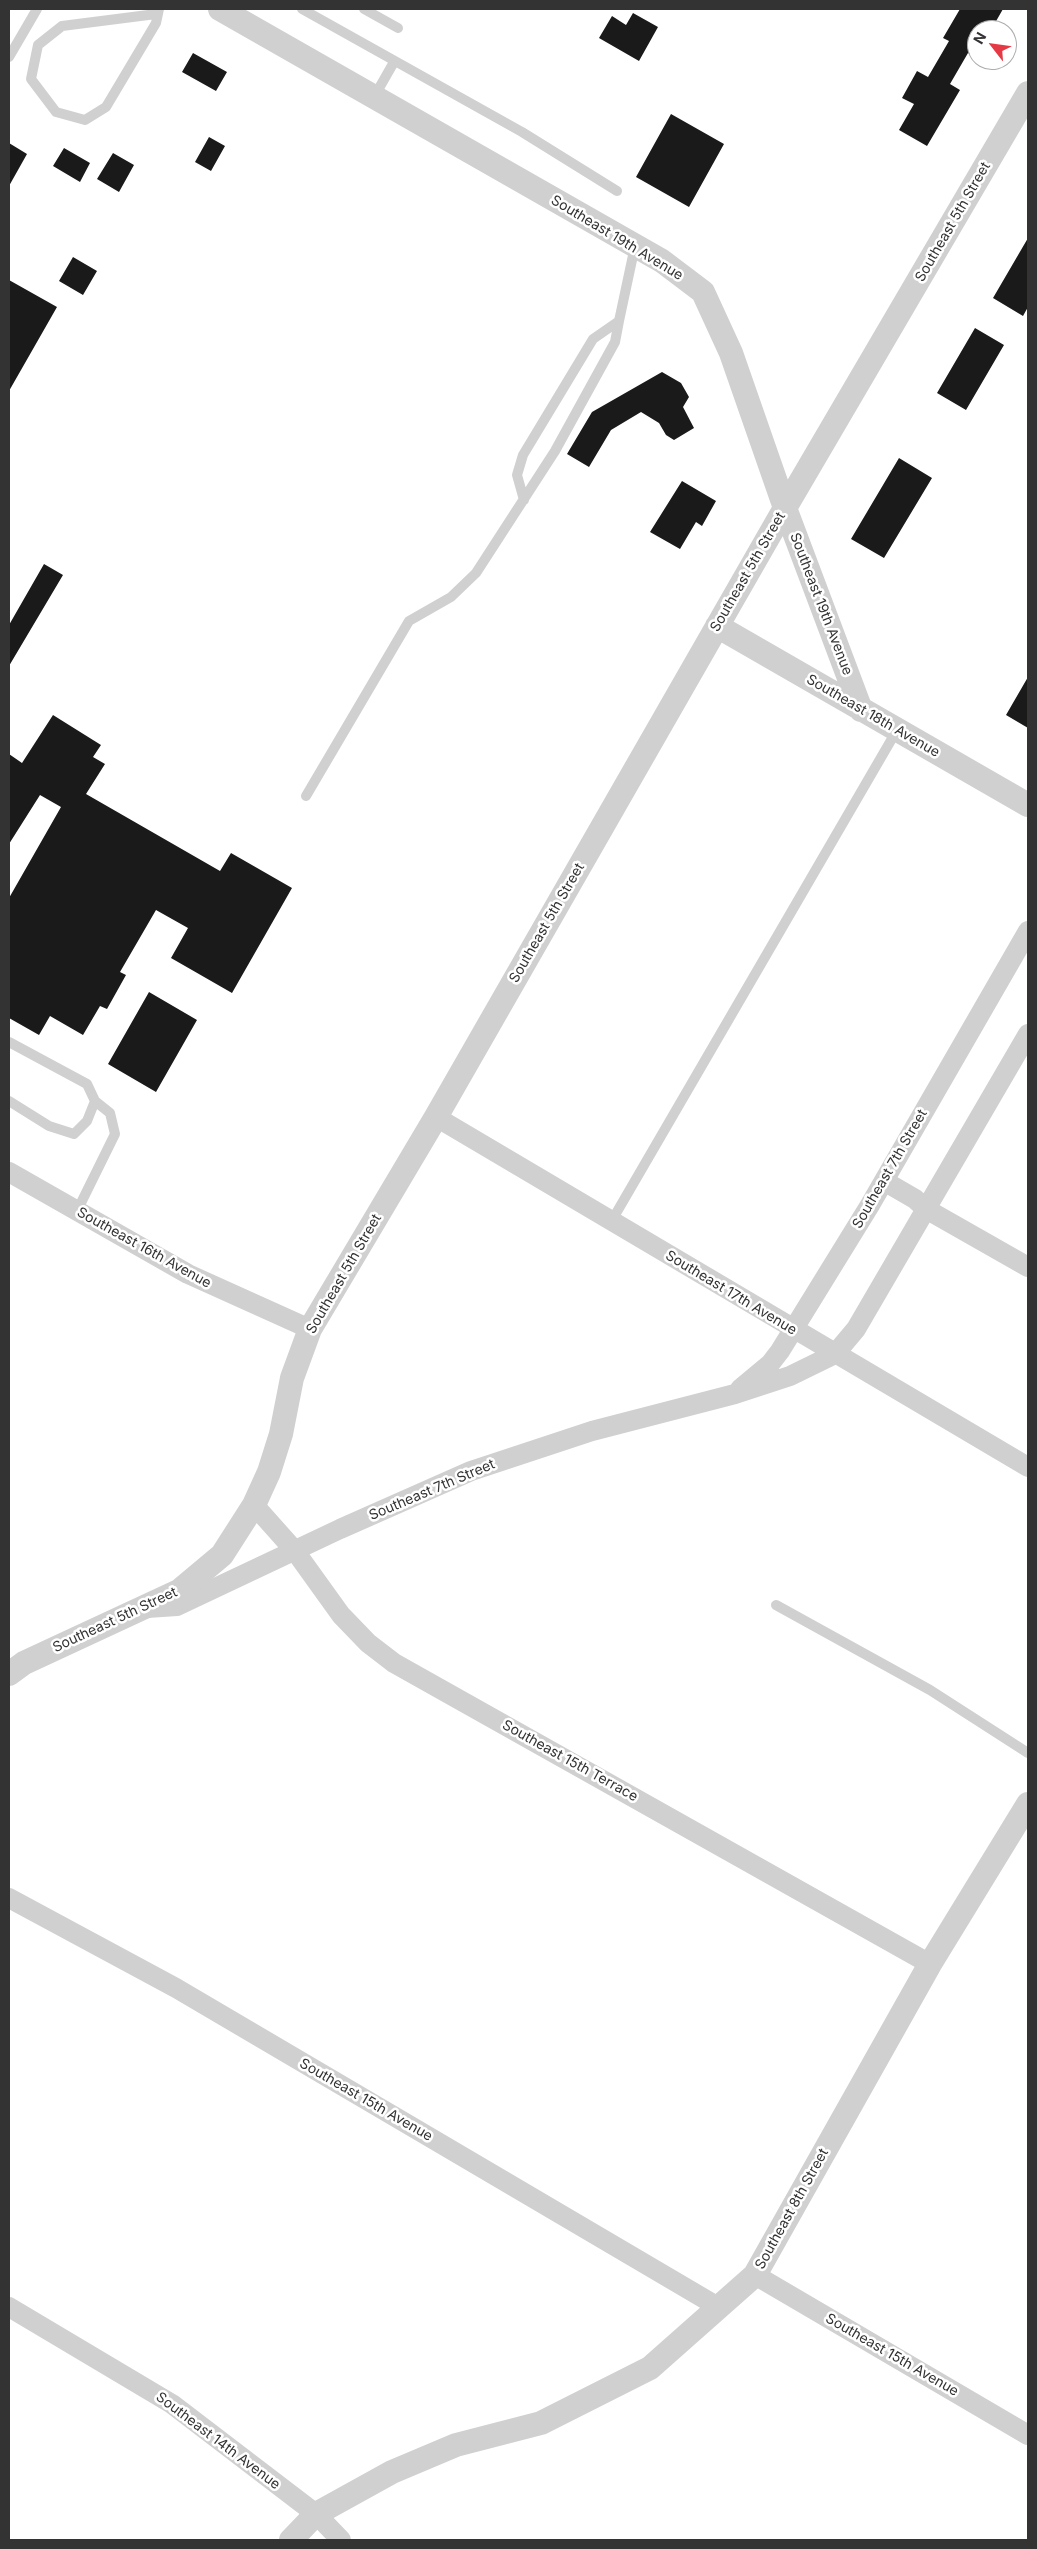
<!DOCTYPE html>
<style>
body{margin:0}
#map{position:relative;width:1037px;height:2549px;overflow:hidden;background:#fff;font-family:Inter,sans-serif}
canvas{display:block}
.frame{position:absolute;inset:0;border:10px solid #333;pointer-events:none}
.north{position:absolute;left:967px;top:20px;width:50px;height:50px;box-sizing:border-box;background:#fff;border:1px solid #adadad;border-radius:50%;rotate:300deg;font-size:14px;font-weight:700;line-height:20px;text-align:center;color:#333}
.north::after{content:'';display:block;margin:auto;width:18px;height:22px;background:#e63946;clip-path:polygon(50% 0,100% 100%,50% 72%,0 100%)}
</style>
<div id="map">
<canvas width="1037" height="2549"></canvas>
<div class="frame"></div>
<div class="north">N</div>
</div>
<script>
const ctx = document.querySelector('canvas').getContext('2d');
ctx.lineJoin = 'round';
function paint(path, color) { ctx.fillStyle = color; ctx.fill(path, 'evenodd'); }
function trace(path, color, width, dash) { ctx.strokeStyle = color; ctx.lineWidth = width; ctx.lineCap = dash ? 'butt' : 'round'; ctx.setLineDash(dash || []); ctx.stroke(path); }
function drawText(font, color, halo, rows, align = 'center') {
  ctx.font = font + ' Inter,sans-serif'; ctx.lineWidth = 5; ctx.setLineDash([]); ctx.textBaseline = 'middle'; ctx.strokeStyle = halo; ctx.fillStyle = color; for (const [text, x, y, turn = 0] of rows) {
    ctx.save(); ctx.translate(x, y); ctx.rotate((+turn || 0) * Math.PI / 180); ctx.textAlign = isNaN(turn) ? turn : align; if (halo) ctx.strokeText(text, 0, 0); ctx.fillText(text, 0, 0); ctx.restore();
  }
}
paint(new Path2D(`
 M960,9H1003L991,30H977V58L968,53L950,84L960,90L927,146L899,130L914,104L902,98L917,71L928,77L949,41L943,38Z
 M633,13L658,27L639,61L599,38L612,16L626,25Z
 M193,53L227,72L216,91L182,72Z
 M671,114L724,144L689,207L636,177Z
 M209,137L225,146L211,171L195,162Z
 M9,143L27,154L9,186Z
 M64,148L90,163L80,182L53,166Z
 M113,153L134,165L119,192L97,179Z
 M1028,238V307L1023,316L993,298Z
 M73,257L97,271L83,295L59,281Z
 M9,280L57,307L9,391Z
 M975,328L1004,345L966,410L937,393Z
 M662,372L681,383L689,397L683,407L694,428L674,440L666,435L659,423L641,412L611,430L589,467L567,454L592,412Z
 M899,458L932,478L884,558L851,539Z
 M682,481L716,501L702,526L696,522L680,549L650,532Z
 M44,564L63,575L9,666V625Z
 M1028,677V728L1006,715Z
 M53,715L101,745L93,757L105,764L86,794L220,871L231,853L292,888L232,993L171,958L188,928L156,910L120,972L126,975L107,1009L100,1006L83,1035L50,1016L39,1035L9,1018V898L61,807L40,795L9,844V754L22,763Z
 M149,992L197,1020L156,1092L108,1064Z`), '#1a1a1a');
trace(new Path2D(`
 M302,9L522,132L617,191
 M364,9L398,28
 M156,14L62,26L38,45L31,79L56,112L85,120L106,107L156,23L159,9
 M9,57L37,9
 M374,97L394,62
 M619,321L635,246
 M306,796L409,621L451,597L476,573L555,451L615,342L619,321L593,339L523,455L517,475L524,500
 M9,1042L87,1084L95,1101L87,1121L74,1134L49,1126L9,1101
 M77,1211L115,1134L110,1113L95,1101
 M611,1222L897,730
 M776,1605L930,1690L1028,1753`), '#d0d0d0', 10);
trace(new Path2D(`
 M436,1117L1028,1467
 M9,1172L188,1274L310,1329
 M884,1181L915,1199L926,1209L1028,1267
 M740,1389L770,1364L780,1351L870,1205L1028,931
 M254,1505L295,1551L341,1615L368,1643L394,1663L930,1964
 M147,1608L177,1606L340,1529L471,1471L592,1431L735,1394L790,1376L835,1354L856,1329L1028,1034
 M9,1898L176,1988L720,2308
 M755,2275L1028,2435
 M9,2307L172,2404L316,2514L341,2540`), '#d0d0d0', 20);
trace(new Path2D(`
 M220,9L662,261L703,292L731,353L785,508L861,710
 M717,626L1028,805
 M9,1674L24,1663L179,1591L222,1555L254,1505L269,1472L281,1434L292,1378L310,1329L436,1117L785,508L1028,93
 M291,2540L316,2514L392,2472L456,2445L541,2423L650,2368L755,2275L930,1964L1028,1804`), '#d0d0d0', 24);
drawText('14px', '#333', '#fff', [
 ["Southeast 5th Street",953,222,-60],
 ["Southeast 19th Avenue",617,238,31],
 ["Southeast 5th Street",748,572,-60],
 ["Southeast 19th Avenue",821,604,69],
 ["Southeast 18th Avenue",873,716,30],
 ["Southeast 5th Street",547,923,-60],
 ["Southeast 7th Street",890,1169,-60],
 ["Southeast 16th Avenue",144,1248,29],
 ["Southeast 5th Street",344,1274,-60],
 ["Southeast 17th Avenue",731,1293,31],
 ["Southeast 7th Street",432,1490,-23],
 ["Southeast 5th Street",115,1620,-25],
 ["Southeast 15th Terrace",570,1761,29],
 ["Southeast 15th Avenue",366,2100,30],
 ["Southeast 8th Street",792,2209,-61],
 ["Southeast 15th Avenue",892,2355,30],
 ["Southeast 14th Avenue",218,2441,37]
]);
</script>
